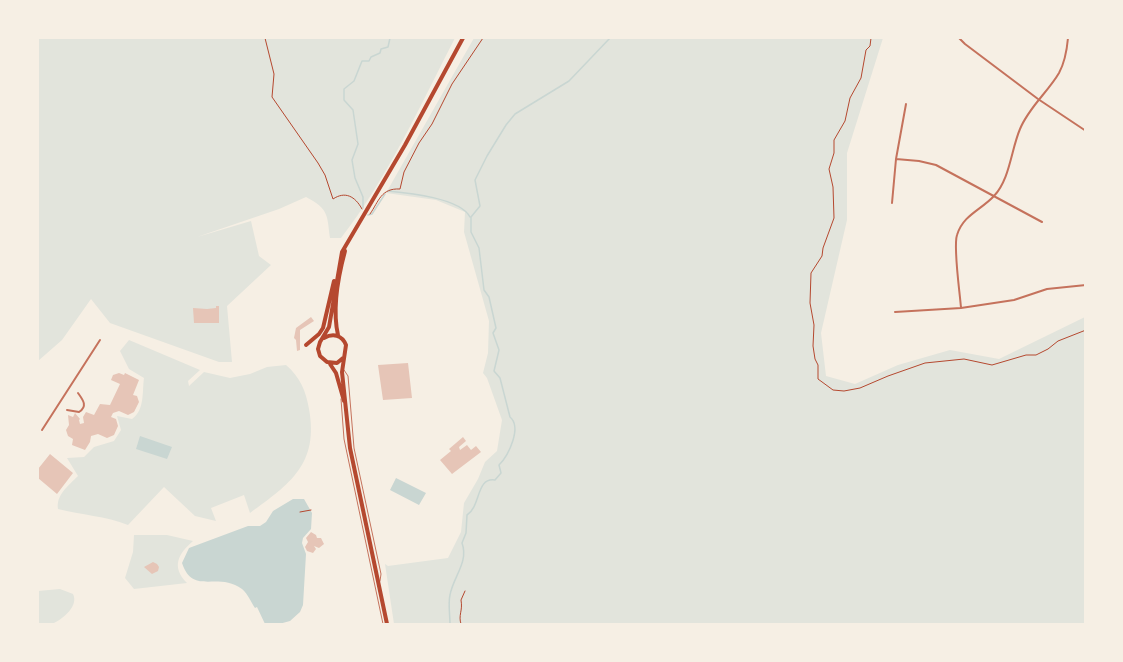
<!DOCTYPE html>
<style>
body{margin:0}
#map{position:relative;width:1123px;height:662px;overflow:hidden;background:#f6efe4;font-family:"Fira Sans",sans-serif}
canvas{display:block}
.frame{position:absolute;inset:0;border:39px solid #f6efe4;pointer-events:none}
</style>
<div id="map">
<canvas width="1123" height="662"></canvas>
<div class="frame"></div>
</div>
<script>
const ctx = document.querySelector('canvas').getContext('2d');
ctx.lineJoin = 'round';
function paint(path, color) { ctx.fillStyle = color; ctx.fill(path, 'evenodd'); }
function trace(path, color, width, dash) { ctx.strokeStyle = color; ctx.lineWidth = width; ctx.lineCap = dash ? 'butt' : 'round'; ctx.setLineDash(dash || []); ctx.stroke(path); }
paint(new Path2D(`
 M38,38H455C421,104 387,179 341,238H330C327,215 329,209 306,197L279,209L197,237L251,221L259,256L271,265L227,306L232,362H219L110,323L91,299L62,340L38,361Z
 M474,38H883L847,153V220L821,333L826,376L855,384L898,365L950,350L999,359L1085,317V624H394L385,564L388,566L448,558L461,532L464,503L478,479L485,462L497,451L502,420L487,378L483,373L488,353L489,321L464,232L465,212L436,200L386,193Z
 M129,340L200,370L188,381L189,386L204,372L230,378L250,374L267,367L286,365C300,377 306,391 309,409C319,464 290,484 250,513L244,495L211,508L216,521L195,516L164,487L128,525C106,516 81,515 58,509C56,495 68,486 78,476L67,458L84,457L94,447L114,441L121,430L117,416L132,419C145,410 142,392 144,378L129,369L120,351Z
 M134,535H167L193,541C178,554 171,567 187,583L134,589L125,578L133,552Z
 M60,589L73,594C79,606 63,619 52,624C48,625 42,624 38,624V591Z`), '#e2e4dc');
paint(new Path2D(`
 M140,436L172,447L167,459L136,449Z
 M396,478L426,493L419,505L390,490Z
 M293,499H304L312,513L311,529L303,538L302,543L306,554L303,605L300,612L290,621L279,624H265L257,607L255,608C251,602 248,594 242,589C217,571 193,596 182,563L189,548L248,526H260L266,522L273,511Z`), '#c9d6d2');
trace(new Path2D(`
 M388,191C409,193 460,198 470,217
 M363,208V197L355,178L352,160L358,144L353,110L344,100V89L354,81L362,61H369L371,57L380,53L381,49L388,47L390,38
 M368,215L372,214L385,194
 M450,624C450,616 448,603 450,595C453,577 469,562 462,543L466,533L467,515C481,506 476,477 495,480L501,473L499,465C509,455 522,427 510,417L500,378L494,371L499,350L493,333L496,328L489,297L484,290L479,248L471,232V217L480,206L475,180L487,156L506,125L515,114L569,81L610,38`), '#c9d6d2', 1.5);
paint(new Path2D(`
 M216,306H219V323H194L193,308L207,309L216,308Z
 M311,317L314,321L300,330V350L297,351L296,340L294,338L296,328Z
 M408,363L412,398L383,400L378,365Z
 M119,373L124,375L125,373L139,380L133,395L137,396L139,402L134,412L128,415L119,411L113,413L111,417L116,419L118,426L114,435L107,438L98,434L91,436L90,442L85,450L72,445L73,439L68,436L66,430L69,425L68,415L73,417L75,413L80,419L79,420L80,424L84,423L83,417L86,412L94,415L100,404L110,405L120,384L111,380L113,375Z
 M463,437L466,441L459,447L460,450L467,445L471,450L476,446L481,452L452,474L440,460L451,451L449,449Z
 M50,454L73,473L57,494L38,478V469Z
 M311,532L316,535L317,538H321L324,544L319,548L314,546L316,549L313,553L307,551L305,547L308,542L306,538Z
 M153,562L157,564L159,567L158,571L152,574L144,567Z`), '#e6c5b7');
trace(new Path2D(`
 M265,38L274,74L272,97L318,163L325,175L333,199C345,191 355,196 362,209
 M871,38L870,46L866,50L861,78L850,98L845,121L834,140V153L829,169L833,187L834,218L823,248L822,256L811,273L810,303L814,325L813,346L815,359L818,365V379L833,390L844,391L860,388L888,376L925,363L964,359L992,365L1026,355H1036L1048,349L1058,341L1086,330
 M370,214C379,201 381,188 400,189L404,172L419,143L432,124L452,84L483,38
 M300,512L311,510
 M461,624C458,615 463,611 461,600L465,591`), '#b5482f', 1);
trace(new Path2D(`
 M344,370L348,376L354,448L381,574L380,581
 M341,399L344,439L383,624`), '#c5725c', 1);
trace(new Path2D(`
 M959,38L965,44L1038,99L1086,131
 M896,159L919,161L936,165L1042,222
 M892,203L896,159L906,104
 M961,308C960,293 953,247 957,235C963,215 981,210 994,196C1010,179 1011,150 1020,129C1029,107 1048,92 1059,73C1065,62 1067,49 1068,38
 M895,312L961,308L1014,300L1047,289L1086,285
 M67,410L79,412C88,406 83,400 78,393
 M42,430L100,340`), '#c5725c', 2);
trace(new Path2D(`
 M338,335C332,309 338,277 345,251
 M324,338C333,333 342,335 346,345L342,372L350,448L387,624
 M306,345L319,334L323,328L334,281
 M343,358L337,363L327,362L320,356L318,349L320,342L329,327L342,252L405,145L463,38
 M330,364L336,373L344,401`), '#b5482f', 4);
</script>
